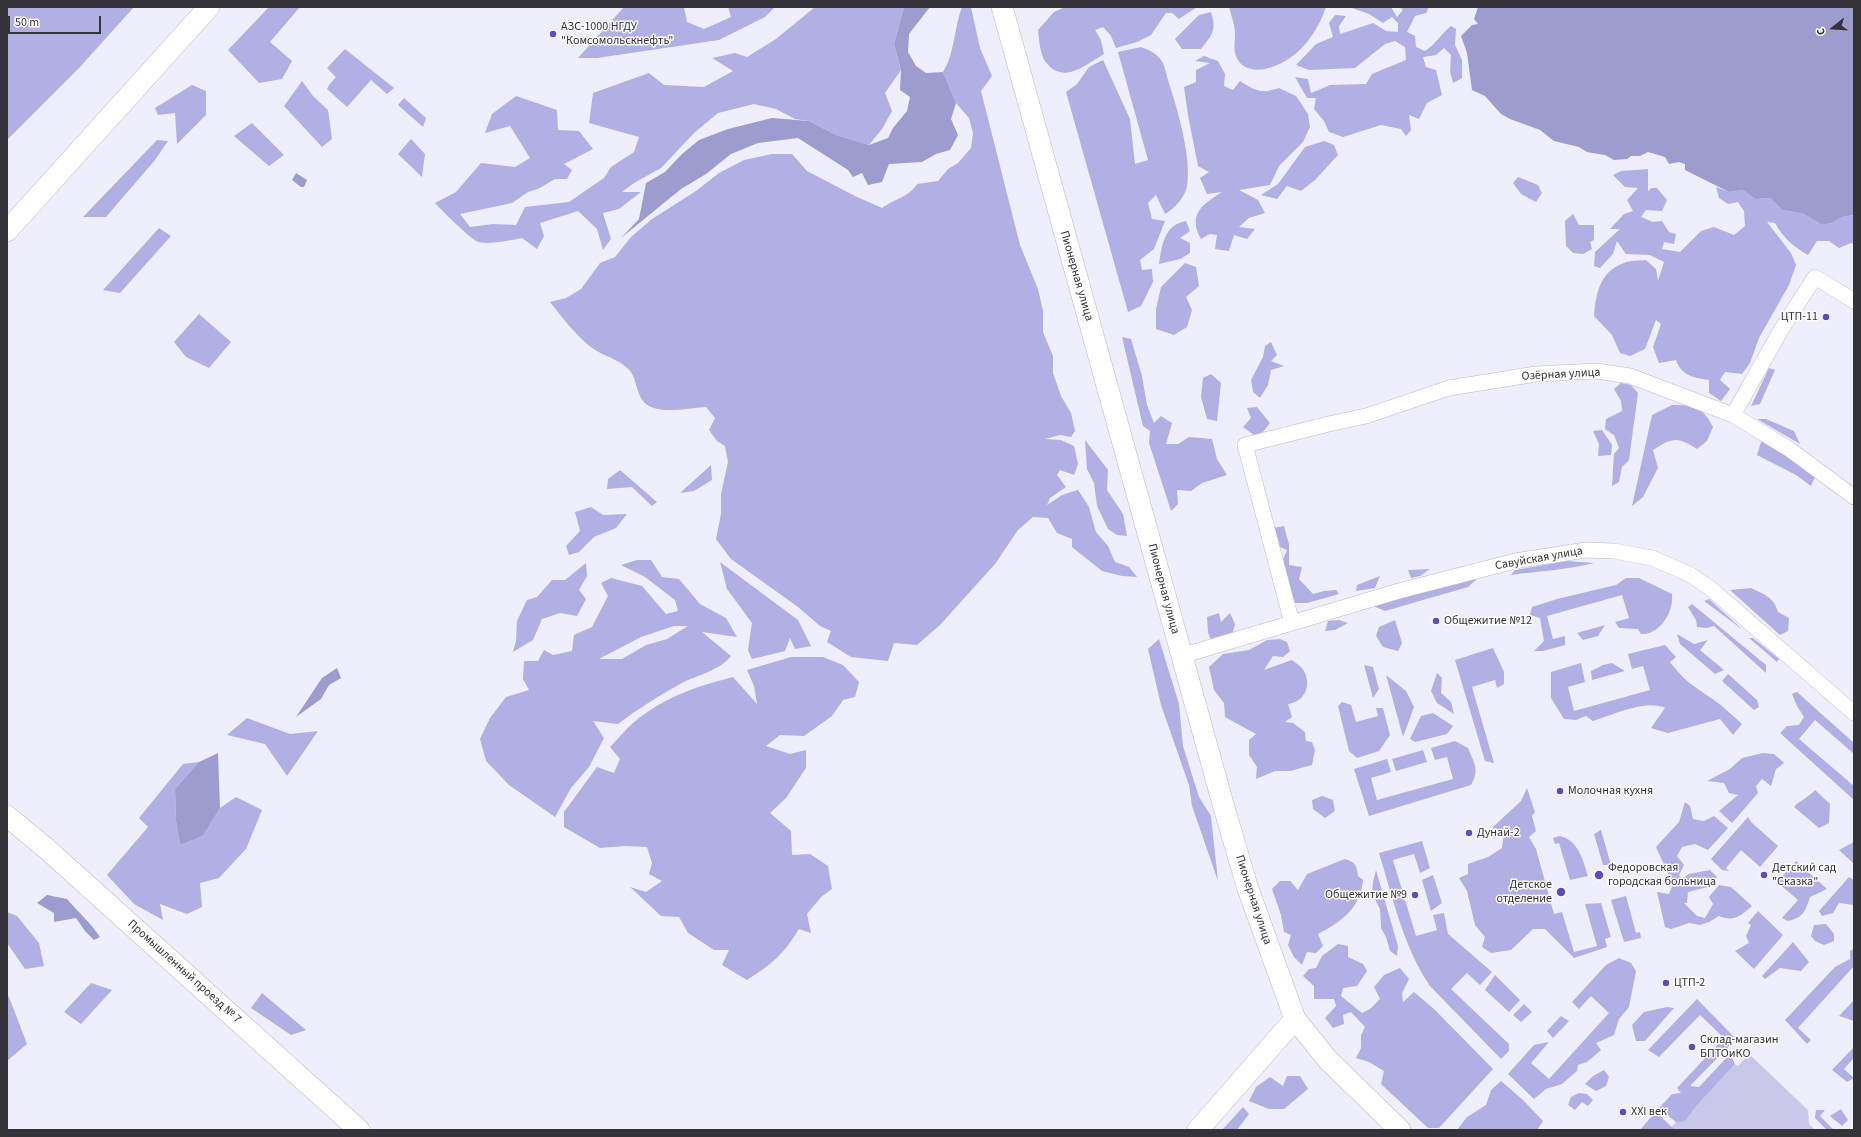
<!DOCTYPE html>
<meta charset="utf-8">
<style>
body{margin:0}
#map{position:relative;width:1861px;height:1137px;overflow:hidden;background:#eeeefd;font-family:"Source Sans 3",sans-serif}
canvas{display:block}
.frame{position:absolute;inset:0;border:8px solid #333339;pointer-events:none}
.north{position:absolute;left:1813px;top:8px;width:40px;height:40px;-webkit-text-stroke:3px #fdfdfd;paint-order:stroke;rotate:253deg;font-size:11px;font-weight:700;line-height:16px;text-align:center;color:#333339}
.north::after{content:'';display:block;margin:auto;width:14px;height:18px;background:#333339;clip-path:polygon(50% 0,100% 100%,50% 72%,0 100%)}
.scale{position:absolute;left:8px;top:16px;width:93px;height:18px;box-sizing:border-box;border:2px solid #333339;border-top:0;padding-left:5px;font-size:12px;line-height:14px;white-space:nowrap;color:#333339;-webkit-text-stroke:3px #fdfdfd;paint-order:stroke}
</style>
<div id="map">
<canvas width="1861" height="1137"></canvas>
<div class="frame"></div>
<div class="north">С</div>
<div class="scale">50 m</div>
</div>
<script>
const ctx = document.querySelector('canvas').getContext('2d');
ctx.lineJoin = 'round';
function paint(path, color) { ctx.fillStyle = color; ctx.fill(path, 'evenodd'); }
function trace(path, color, width, dash) { ctx.strokeStyle = color; ctx.lineWidth = width; ctx.lineCap = dash ? 'butt' : 'round'; ctx.setLineDash(dash || []); ctx.stroke(path); }
function drawText(font, color, halo, rows, align = 'center') {
  ctx.font = font + ' "Source Sans 3",sans-serif'; ctx.lineWidth = 3; ctx.setLineDash([]); ctx.textBaseline = 'middle'; ctx.strokeStyle = halo; ctx.fillStyle = color; for (const [text, x, y, turn = 0] of rows) {
    ctx.save(); ctx.translate(x, y); ctx.rotate((+turn || 0) * Math.PI / 180); ctx.textAlign = isNaN(turn) ? turn : align; if (halo) ctx.strokeText(text, 0, 0); ctx.fillText(text, 0, 0); ctx.restore();
  }
}
paint(new Path2D(`
 M1749,1054L1808,1110L1809,1124L1815,1130H1669L1676,1122L1664,1112L1696,1105L1735,1064L1738,1066Z`), '#c9c8e9');
paint(new Path2D(`
 M7,7H134L80,67L7,140Z
 M269,7H300L270,42L292,61L282,79L259,83L228,50Z
 M624,7H684L687,22L704,29L731,17L728,7H775L765,17L719,40L597,58H578Z
 M815,7H904L894,44L901,70L885,93L892,111L882,129L869,145L836,135L809,121L795,119L776,109L754,104L718,113L694,133L661,168L634,183L622,192H641L619,209L603,213L611,239L603,250L597,229L578,211L540,223L544,236L537,249L522,238C510,240 487,246 476,241C468,236 442,211 435,203L456,192L481,163L515,167L530,158L510,126L485,133L492,114L516,96L557,110L558,130L579,131L593,149L564,164L572,170L567,179H555L538,189L528,192L512,203L460,214L470,227L493,224L516,225L525,207L569,202L604,178L611,167L634,152L639,137L589,123L593,93L649,73L664,85L704,87L733,71L712,58L735,53L747,57L776,39Z
 M962,7H971L980,48L992,76L981,91L1020,245L1038,289L1043,311V332L1053,356V373L1061,396L1071,413L1075,431L1071,437L1060,435L1045,439L1061,440L1074,446L1078,464L1074,475L1060,470L1057,475L1066,487L1050,498L1047,505L1062,495L1078,490L1089,507L1096,532L1108,546L1115,562L1129,567L1137,577L1122,576L1102,571L1072,547V539L1057,533L1048,518L1033,517L1018,530L995,564L940,625L917,645L894,643L888,661L851,657L827,642L831,631L820,626L798,607L731,559L716,539L721,514V494L728,462L725,446L717,441L709,430L715,418L706,407C688,408 665,414 649,406C636,399 638,381 630,371C622,361 607,357 597,351C580,341 562,317 550,302L566,298L581,289L600,263L615,257L631,237L652,219L696,191L719,173L744,160L772,154H792L807,171L855,196L882,208C896,198 908,198 917,184L938,181L948,169L958,163L971,148L973,133L969,118L956,103L943,72C955,53 954,28 962,7Z
 M1065,7H1197L1179,19L1172,13H1166L1151,35L1137,42L1116,48L1111,36L1103,27L1095,30L1101,40L1104,54C1085,65 1063,86 1045,61C1040,54 1039,39 1038,30L1054,12Z
 M1229,7H1326C1316,36 1296,62 1265,69C1257,71 1245,69 1240,63C1232,53 1235,45 1235,34C1235,25 1231,15 1229,7Z
 M1349,7H1391L1397,17L1403,10L1400,7H1429L1426,13L1415,16L1407,32L1415,36L1416,47L1425,51C1436,44 1441,34 1451,26L1456,29L1455,45L1462,60V78L1453,83L1450,71L1451,55L1444,48L1436,55L1423,57L1426,67L1436,70L1442,95L1427,103L1419,119L1409,115L1411,130L1406,136L1401,129L1381,125L1343,137L1329,132L1324,121L1314,109L1316,98H1307L1295,77L1308,79L1311,93L1330,85L1366,84L1372,74L1406,60L1405,47L1395,41L1385,44L1355,68L1309,70L1296,65L1316,44L1333,37L1329,23L1335,15L1346,16L1339,26L1340,34L1373,23L1386,31L1398,32V23L1392,17L1383,23L1369,14Z
 M1211,12C1217,31 1212,35 1201,49H1182L1175,39L1199,15Z
 M1141,47C1149,50 1156,53 1161,60C1165,65 1166,74 1168,80C1177,108 1192,157 1187,186C1185,197 1175,208 1165,214L1156,195L1148,203L1152,219L1165,221L1154,249L1140,260L1142,270L1152,269L1153,282L1141,306L1128,312L1066,92L1077,84L1089,67L1103,60L1130,119L1135,164L1148,160L1118,52Z
 M345,49L394,88L387,94L371,80L347,107L327,89L329,85L336,77L327,68Z
 M1204,56L1218,61L1225,74L1224,86L1233,90L1240,81C1255,91 1262,94 1279,88L1296,96L1308,114L1310,127L1303,142L1279,166L1270,185L1239,190L1258,200L1265,213L1249,218L1239,227L1255,229L1247,239L1234,235L1229,251L1215,249L1217,235L1210,234L1201,239C1187,214 1203,204 1222,192L1207,194L1200,178L1209,172L1198,166L1188,115L1184,87L1196,82V70L1210,63L1195,61Z
 M302,81L313,96L328,110L332,139L322,147L284,106Z
 M192,85L206,91V115L177,144L175,113L158,115L155,108Z
 M404,98L426,118L423,127L398,105Z
 M252,123L284,155L269,166L234,136Z
 M411,139L425,154L422,177L398,154Z
 M157,140L168,141L155,160L106,217H83Z
 M1324,141L1334,145L1338,155L1315,180L1301,191L1287,186L1277,199L1261,195L1278,184L1305,147Z
 M1648,169V191L1652,188H1657L1667,200L1662,211L1646,210L1641,217L1653,222L1662,221L1669,232L1676,234L1674,244L1664,242L1662,249L1680,252L1701,231L1714,227L1734,235L1745,226L1744,211L1738,202L1728,204L1719,198L1716,187L1729,192L1743,190L1755,199L1770,198L1782,210L1804,214L1822,225L1832,223L1842,217L1854,215V244L1851,243L1839,248L1829,241H1817L1808,255C1793,246 1783,238 1775,223L1767,222L1791,253L1796,265L1789,285L1759,338L1750,363L1742,374L1725,372L1720,380L1730,389L1721,401L1709,393V380C1695,378 1681,376 1676,360L1659,363L1653,347L1661,324L1656,320L1645,349L1630,356L1620,353L1612,335L1594,316C1596,293 1600,271 1624,263C1630,260 1639,261 1646,260L1656,269L1658,281L1664,262L1650,255L1626,254L1617,241L1613,254L1600,268L1594,266L1595,252L1620,229H1610L1624,214L1633,211L1627,200L1638,188L1625,187L1613,175L1621,171Z
 M1518,177L1538,185L1542,193L1536,202L1521,194L1513,183Z
 M1573,214L1579,225H1594V240L1590,242L1592,249L1583,254L1573,253L1566,246L1565,221Z
 M1186,221L1190,231L1180,238L1190,243V253L1180,259L1159,264C1162,245 1164,225 1186,221Z
 M159,228L171,236L120,293L103,290Z
 M1185,263L1196,267L1199,286L1186,297L1192,310L1187,327L1174,335L1156,329V309L1161,287Z
 M199,314L231,342L209,368L186,357L174,342Z
 M1122,337L1131,339L1142,376L1147,405L1154,423L1161,416L1172,423L1166,444H1178L1189,437L1212,439L1217,459L1227,475L1202,483L1191,491L1177,490L1178,504L1171,511L1149,443L1150,431L1143,426Z
 M1271,342L1277,355L1271,361L1284,366L1271,370L1268,385L1260,398L1253,392L1251,380L1263,357L1265,346Z
 M1769,368L1775,370L1760,404L1751,406Z
 M1211,374L1221,383L1217,421L1207,419L1201,397L1203,378Z
 M1621,383L1631,385L1638,393L1629,460L1622,467L1619,482L1612,486L1614,454L1619,448L1614,435L1605,429L1606,419L1622,411L1621,401L1614,389Z
 M1672,405C1694,405 1703,407 1713,427L1707,441L1697,449C1677,436 1672,438 1653,450L1658,468L1643,497L1632,506L1652,415Z
 M1257,407L1270,423L1263,432L1254,435L1243,427L1251,418L1247,408Z
 M1757,419H1766L1794,431L1800,444Z
 M1602,430L1612,445L1611,455L1598,456L1599,444L1593,431Z
 M1762,439L1794,459L1815,477L1811,486L1796,475L1757,455Z
 M1085,440L1108,470L1107,490L1123,514L1127,536L1117,535L1108,529L1097,506L1094,483L1087,469Z
 M711,465L712,480L694,491L680,493Z
 M620,470L657,502L652,506L632,487L607,489L608,479Z
 M591,507L603,515L627,514L616,528L594,537L579,552L569,555L566,546L580,531L575,512Z
 M1284,526L1289,544V565L1302,567L1299,579L1313,594L1324,591L1336,590L1339,594L1307,603H1295L1282,562L1287,550L1278,546L1273,528Z
 M637,560H651L662,577L679,579L700,604L726,618L737,637L702,632L731,656C719,671 697,675 680,684C658,696 638,709 618,724L593,721L604,738L589,767L571,788L555,817L509,785L486,761L480,739L490,718L506,697L529,690L523,679L524,661H538L544,650L553,655L572,651L574,635L592,627L608,596L601,583L611,578L642,586L666,614L678,611L675,600L645,577L621,565ZM674,626H688L667,639L646,645L622,659H599L641,637Z
 M1567,561L1594,563C1567,570 1539,571 1511,575L1515,570Z
 M720,562L798,620L811,646L795,649L790,638L785,651L752,659L748,650L752,623L727,589Z
 M586,563L587,576L579,590L586,599L577,616L560,613L542,619L533,640L513,652L516,641L517,621L527,600L537,597L552,580H565Z
 M1430,569L1420,576L1411,578L1408,570Z
 M1380,576L1375,588L1356,591L1357,585Z
 M1626,578H1639L1672,594C1674,612 1660,635 1641,634L1638,629L1619,628L1615,622L1629,618L1622,595L1547,616L1553,639L1565,636V645L1543,651H1534L1544,641L1540,618L1530,615L1532,607L1557,599L1616,585Z
 M1477,579L1468,587L1385,611L1373,606L1391,599Z
 M1751,588C1764,594 1774,597 1778,612L1789,618L1788,631L1780,635L1730,590Z
 M1709,599L1743,630L1704,601Z
 M1692,604L1766,665V673L1714,626L1707,628L1697,627L1696,620L1688,607Z
 M1219,613L1221,622L1230,613L1235,624L1233,632L1211,641L1208,632L1207,617Z
 M1339,620L1348,623L1335,630L1325,631L1328,621Z
 M1395,620L1402,643L1398,651L1383,647L1376,636L1379,627Z
 M1605,625L1598,636L1583,640L1577,633Z
 M1677,634L1694,644L1708,640L1700,650L1724,670L1715,674L1680,644Z
 M1749,638H1753L1779,659L1777,662Z
 M1159,639L1179,704L1183,746L1199,797L1211,816L1218,881L1192,806L1189,785L1161,705L1148,649Z
 M1280,639L1287,642L1290,651L1283,657L1273,656L1264,670L1292,660C1296,663 1302,667 1304,671C1312,686 1304,702 1288,704L1292,717L1285,722L1293,723L1305,732L1306,741L1312,742L1315,750L1312,765L1290,771H1275L1256,779L1257,767L1249,755V740L1256,734L1225,717L1224,703L1214,690L1209,667L1223,654L1249,650L1267,640Z
 M1665,645L1676,657L1670,662C1686,683 1694,686 1714,700C1724,707 1733,716 1742,724L1733,735L1720,719L1668,733L1651,728L1665,708C1647,699 1612,715 1593,721L1586,716L1576,720L1564,719L1551,698V672L1581,663L1585,682L1568,687L1574,711L1650,690L1643,666L1632,669L1628,654Z
 M1493,648L1504,672V684L1497,688L1495,680L1472,687L1494,763L1485,761L1455,660Z
 M791,657H823L843,665L859,682L855,697L843,700L832,716L804,736L780,735L766,746L790,754L806,750V768L786,798L770,813L791,831L792,855L810,854L828,866L832,889L821,897L807,914L811,933L799,929C783,955 772,964 747,980L722,965L729,950H714L688,933L679,917L661,916L630,887L646,892L662,881L649,874L652,863L647,847L625,846L600,848L564,827V812L597,767L614,773L620,759L610,747C618,739 625,730 633,723C664,697 695,687 733,677L757,704L754,686L747,670Z
 M1612,663L1625,671L1592,680L1591,671L1603,665Z
 M1364,665L1373,667L1379,689L1373,698Z
 M1437,673L1442,678L1441,693L1451,702L1454,714L1437,703L1431,691Z
 M1728,674L1757,700L1759,707L1754,710L1722,681Z
 M1386,675L1406,691L1414,707L1403,737Z
 M1797,692L1854,743V754L1815,720L1799,739L1854,786V800L1780,733L1787,726L1799,725L1804,717L1797,706L1792,694Z
 M1342,702L1351,705L1356,722L1378,716L1376,708H1383L1390,735L1379,751L1357,758L1349,751L1338,706Z
 M1433,713L1453,726L1447,734L1415,742L1410,739L1421,716Z
 M247,718L290,734L318,731L287,776L265,744L227,735Z
 M1455,741L1468,748C1474,763 1480,770 1471,785L1369,816L1354,769L1387,759L1391,772L1371,778L1377,800L1453,779L1447,757L1435,760L1431,748Z
 M1423,750L1427,762L1396,771L1392,759Z
 M1763,753L1774,754L1784,763L1776,769L1771,786L1762,779L1756,786L1758,793L1732,823L1719,811L1738,795L1729,793L1724,783L1707,781L1730,769L1742,758Z
 M199,762L175,789L176,821L180,845L203,836L220,808L236,797L262,810L246,849L219,878L200,883L202,907L187,914L160,904L163,920L134,904L107,875L148,827L139,818L183,764Z
 M1527,788L1535,812L1532,816L1536,831L1529,837L1536,849L1554,914L1562,912L1574,952L1597,946L1585,904L1601,903L1611,937L1605,939L1607,947L1574,958L1545,929H1533L1511,950L1491,953L1482,947L1485,937L1475,925L1467,891L1459,878L1468,874V864L1488,857L1502,848L1504,831L1492,828L1521,801Z
 M1815,790L1830,804L1829,823L1819,828L1794,807C1800,800 1808,798 1815,790Z
 M1322,796L1333,800L1335,811L1325,818L1313,809L1312,800Z
 M1685,802L1690,806L1693,819L1704,821L1714,816L1728,828L1708,850L1695,844L1682,847L1677,856L1684,865L1679,875L1682,879L1689,874L1710,870L1717,877L1708,887L1688,892L1687,903H1684L1697,916L1705,918L1713,904L1709,897L1719,885L1731,887L1752,906C1741,916 1733,922 1719,916L1709,922L1700,925L1689,923L1671,929L1665,927L1657,892L1669,894C1670,891 1672,888 1672,885C1672,878 1659,855 1656,847L1679,822Z
 M1748,817L1751,822L1778,846L1760,867L1741,850L1726,868L1729,871L1722,870L1711,859Z
 M1601,830L1611,865H1603L1594,834Z
 M1560,836C1578,840 1583,860 1588,876L1570,880L1559,843L1555,844L1553,838Z
 M1422,841L1430,868L1420,873L1414,854L1393,860L1416,936L1437,930L1433,915L1444,913L1448,934L1492,972L1480,985L1467,973L1451,989L1509,1044V1051L1501,1059L1430,986C1403,946 1393,898 1379,853Z
 M1854,842V864L1839,850Z
 M1345,859C1356,862 1357,867 1358,876L1363,880C1360,909 1342,921 1318,934L1323,946L1316,953L1307,952L1302,965L1294,957L1288,945L1291,935L1284,932L1281,915L1272,889L1280,881H1290L1298,890L1307,874Z
 M1796,861L1827,889L1810,897C1805,912 1804,917 1788,921L1782,918L1798,900L1777,882Z
 M1376,870L1398,946L1397,956L1390,951L1386,937L1381,928L1380,909L1372,894L1373,882Z
 M1433,875L1442,903L1431,911L1422,880Z
 M1849,877L1854,880V905L1839,903L1833,913L1822,916L1819,911Z
 M1626,896L1636,933L1640,932L1641,938L1624,942L1611,900Z
 M1758,911L1783,935L1754,969L1735,951L1749,943L1746,936L1751,925L1748,923Z
 M7,912L17,916L39,943L44,966L25,969L7,943Z
 M1826,924L1834,934V941L1824,945L1815,941L1811,936L1814,925Z
 M1793,942L1809,962L1801,971L1780,968L1765,979L1762,976Z
 M1338,944L1348,946V957L1363,964L1367,971L1357,986L1343,988L1341,996L1362,1013L1370,1009L1380,999L1374,987L1384,975L1400,968L1409,979L1402,993L1403,1002L1414,992L1434,1009L1493,1069L1439,1128H1428L1381,1084L1384,1071L1369,1062L1356,1058L1361,1048V1035L1365,1027L1351,1012L1343,1015L1344,1024L1333,1028L1325,1018L1336,1006L1334,999H1314V986L1303,976L1309,969L1316,968L1322,956Z
 M1854,948V966L1798,1028L1811,1040L1807,1044L1785,1020L1835,967L1850,959V951Z
 M1619,958L1631,963L1636,971L1629,1007L1619,1019L1614,1035L1596,1043L1601,1050L1587,1062L1578,1065L1577,1071L1562,1084L1546,1089L1534,1099L1508,1074L1534,1045L1549,1042L1531,1063L1549,1079L1609,1013L1591,996L1579,1009L1572,1002L1606,965Z
 M1495,975L1520,1000L1509,1012L1485,990Z
 M91,983L112,990L81,1024L64,1012Z
 M262,993L306,1030L291,1035L251,1008Z
 M7,996L9,997L27,1044L7,1061Z
 M1697,999L1736,1039L1690,1086L1699,1087L1730,1054L1735,1064L1696,1106L1685,1121L1676,1122L1659,1108L1672,1094L1681,1093L1677,1088L1724,1038L1700,1015L1659,1057L1648,1050Z
 M1854,1000V1025V1021L1839,1016Z
 M1524,1004L1532,1012L1521,1022L1513,1015Z
 M1667,1007L1674,1008L1645,1041H1636L1632,1025L1644,1012Z
 M1561,1016L1569,1021L1553,1038L1547,1031Z
 M1854,1047V1058L1844,1069L1854,1078L1847,1082L1832,1070Z
 M1604,1070L1609,1077L1606,1086L1596,1091L1585,1084L1593,1076Z
 M1287,1076H1300L1308,1089L1284,1109H1269L1249,1101L1256,1087L1270,1077L1283,1086Z
 M1501,1081L1523,1100L1543,1121L1537,1130H1457L1467,1117L1486,1105L1491,1090Z
 M1579,1093L1587,1094L1593,1100L1588,1106L1582,1102L1575,1110L1568,1105L1571,1097Z
 M1243,1107L1249,1114L1237,1130H1222Z
 M1841,1109L1848,1120L1842,1126L1830,1116Z
 M1816,1110H1825L1820,1116L1834,1130H1827L1815,1118Z
 M1659,1115L1675,1130H1640L1651,1117Z`), '#b2afe4');
paint(new Path2D(`
 M904,7H930L909,34L908,52L916,66L926,73L943,72L956,103L951,119L958,135L950,150L936,154L922,162L889,164L882,182L868,185L862,173L853,177L848,170L798,138L758,143L731,154L706,174L681,189L621,238L639,219L646,183L665,172L682,154L699,140L728,129L772,118L809,121L836,135L869,145L888,138L893,128L907,111L910,97L900,90L901,70L894,44Z
 M1478,7H1854V215L1842,217L1832,223L1822,225L1804,214L1782,210L1770,198L1755,199L1743,190L1729,192L1685,170V164L1679,162L1669,164L1665,157L1648,152L1640,156H1631L1627,159L1614,160L1605,155L1587,152L1579,147L1554,141L1540,130L1510,119L1501,114L1485,96L1472,90L1467,53L1461,36L1472,25L1478,24L1474,19Z
 M296,173L307,180L304,187H301L292,180Z
 M337,668L341,678L329,685L321,699L296,717L322,678Z
 M218,753L220,808L203,836L180,845L176,821L175,789L199,762Z
 M47,895L67,899C78,912 91,923 100,937L94,940L85,931L76,918L54,922V913L37,903Z`), '#9e9bcf');
const street = new Path2D(`
 M1733,415L1781,330L1815,277L1854,301
 M1292,623L1245,445L1333,423L1366,416L1449,388L1536,374L1596,371L1630,376L1733,415L1789,449L1854,497
 M1181,656L1399,591L1515,561L1586,550L1614,551L1652,558L1691,575L1711,589L1854,713`);
const secondary = new Path2D(`
 M1002,7L1223,804L1247,886L1295,1019L1328,1060L1400,1130
 M7,231L209,7
 M7,816L48,850L359,1130
 M1198,1130L1295,1019`);
trace(street, '#babac9', 16);
trace(secondary, '#babac9', 22);
trace(street, '#fff', 15);
trace(secondary, '#fff', 21);
for (const [x, y, r, color] of [
 [553,34,4,"#6149c1"],
 [1826,317,4,"#6149c1"],
 [1436,621,4,"#6149c1"],
 [1560,791,4,"#6149c1"],
 [1469,833,4,"#6149c1"],
 [1599,875,5,"#6149c1"],
 [1764,875,4,"#6149c1"],
 [1561,892,5,"#6149c1"],
 [1415,895,4,"#6149c1"],
 [1666,983,4,"#6149c1"],
 [1692,1047,4,"#6149c1"],
 [1623,1112,4,"#6149c1"]
]) { const dot = new Path2D(); dot.arc(x, y, r, 0, 2 * Math.PI); ctx.fillStyle = color; ctx.fill(dot); trace(dot, '#fdfdfd', 1.5); }
drawText('12px', '#333339', '#fdfdfd', [
 ["АЗС-1000 НГДУ",561,27],
 ["\"Комсомольскнефть\"",561,41],
 ["ЦТП-11",1818,317,"right"],
 ["Общежитие №12",1444,621],
 ["Молочная кухня",1568,791],
 ["Дунай-2",1477,833],
 ["Федоровская",1608,868],
 ["городская больница",1608,882],
 ["Детский сад",1772,868],
 ["\"Сказка\"",1772,882],
 ["Детское",1552,885,"right"],
 ["отделение",1552,899,"right"],
 ["Общежитие №9",1407,895,"right"],
 ["ЦТП-2",1674,983],
 ["Склад-магазин",1700,1040],
 ["БПТОиКО",1700,1054],
 ["XXI век",1631,1112]
], 'left');
drawText('12px', '#333339', '#fdfdfd', [
 ["Пионерная улица",1076,276,74],
 ["Озёрная улица",1561,375,-3],
 ["Савуйская улица",1539,559,-10],
 ["Пионерная улица",1163,589,75],
 ["Пионерная улица",1253,900,72],
 ["Промышленный проезд № 7",184,972,42]
]);
</script>
